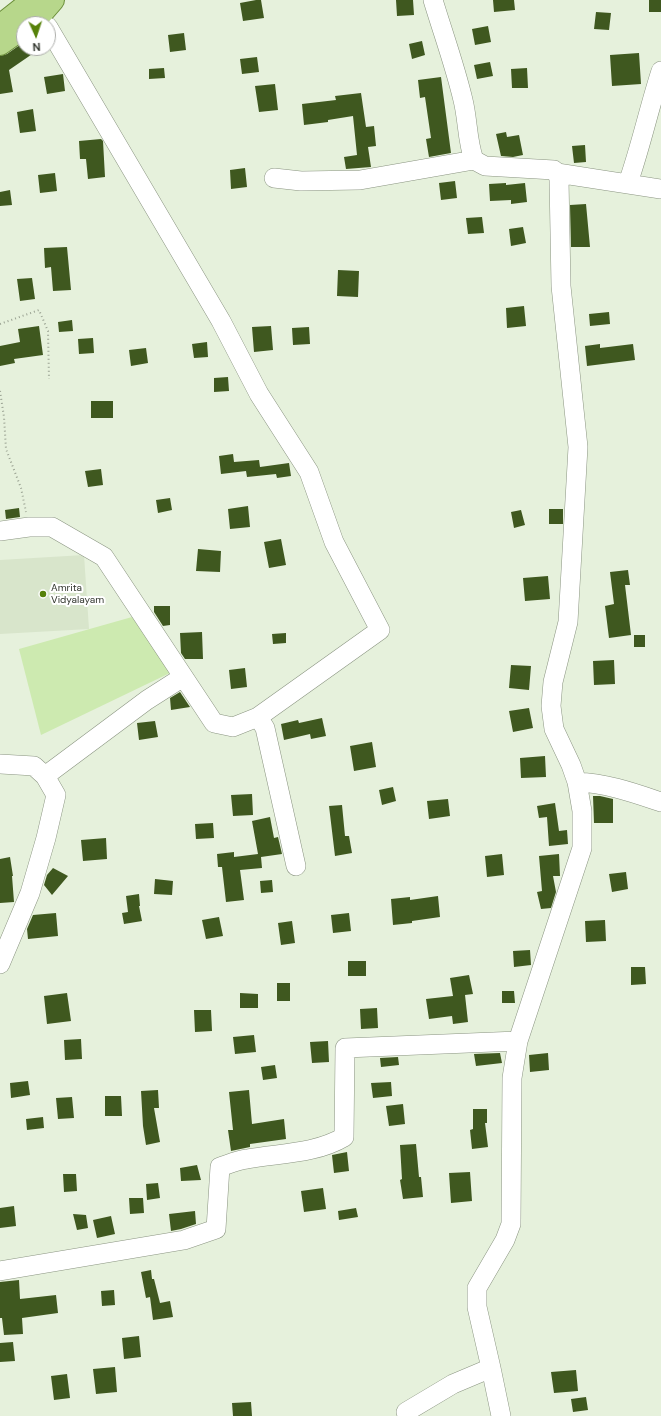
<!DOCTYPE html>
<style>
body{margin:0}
#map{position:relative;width:661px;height:1416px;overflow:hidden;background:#e6f1dc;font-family:"DM Sans",sans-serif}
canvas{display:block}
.north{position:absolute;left:16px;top:16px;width:40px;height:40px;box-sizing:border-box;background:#fff;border:1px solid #adaeab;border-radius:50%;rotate:177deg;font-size:11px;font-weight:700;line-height:16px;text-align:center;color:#31352d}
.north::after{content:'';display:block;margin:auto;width:14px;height:18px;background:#568109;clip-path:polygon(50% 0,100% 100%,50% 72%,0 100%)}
</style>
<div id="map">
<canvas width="661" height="1416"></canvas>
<div class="north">N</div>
</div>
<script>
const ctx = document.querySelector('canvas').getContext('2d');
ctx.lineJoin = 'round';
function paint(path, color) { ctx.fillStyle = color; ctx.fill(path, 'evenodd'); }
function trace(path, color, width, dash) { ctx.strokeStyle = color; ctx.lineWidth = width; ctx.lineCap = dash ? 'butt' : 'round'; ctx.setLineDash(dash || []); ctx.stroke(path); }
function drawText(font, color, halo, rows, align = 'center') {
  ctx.font = font + ' "DM Sans",sans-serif'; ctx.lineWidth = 4; ctx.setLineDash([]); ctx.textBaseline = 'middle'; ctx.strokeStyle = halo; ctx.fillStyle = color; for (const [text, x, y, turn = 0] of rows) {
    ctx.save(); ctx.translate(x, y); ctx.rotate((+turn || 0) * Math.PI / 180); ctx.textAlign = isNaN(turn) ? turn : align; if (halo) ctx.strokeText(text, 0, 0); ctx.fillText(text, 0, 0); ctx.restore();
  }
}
paint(new Path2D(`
 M84,555L89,629L0,634V560Z`), '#d8e5cb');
paint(new Path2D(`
 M132,617L172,672L41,735L19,649Z`), '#cdeab0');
paint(new Path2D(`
 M256,0H261L264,18L243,21L240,3Z
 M396,0H413L414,15L397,16Z
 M493,0H514L515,10L494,12Z
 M649,0H661V12H649Z
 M596,12L611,13L609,30L594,29Z
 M488,26L491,42L475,45L472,29Z
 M184,33L186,50L170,52L168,35Z
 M422,41L425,55L412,59L409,44Z
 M24,42V48H41L9,70L13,92L0,94V56L7,54Z
 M639,53L641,84L612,86L610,55Z
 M257,57L259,72L242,74L240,59Z
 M490,62L493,76L477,79L474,65Z
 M164,68L165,78L149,79V69Z
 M527,68L528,88H512L511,69Z
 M63,74L65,91L47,94L44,77Z
 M441,77L451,153L429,157L426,139L431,138L425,97L420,98L418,80Z
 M275,84L278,110L259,112L255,86Z
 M361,93L366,127L374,126L376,146L368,147L371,167L346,169L344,157L357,155L353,116L328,120V122L304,125L302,104L336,100L335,96Z
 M33,109L36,131L20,133L17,112Z
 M506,132L507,137L519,135L523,155L513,157L501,156L496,134Z
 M101,139L103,141L105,177L88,179L86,159H80L79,141Z
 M585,145L586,162L574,163L572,146Z
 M245,168L247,187L231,189L230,170Z
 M55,173L57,191L40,193L38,175Z
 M455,181L457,198L441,200L439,183Z
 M506,183V185L525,183L527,202L511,204V200L490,201L489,184Z
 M10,190L12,205L0,206V192Z
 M586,204L590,247H571L570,205Z
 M482,217L484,233L468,234L466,218Z
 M523,227L526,243L511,246L509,229Z
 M67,247L71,290L53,291L51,267L45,268L44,248Z
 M338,270L359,271L358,297L337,296Z
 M32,278L35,299L20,301L17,279Z
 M524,306L526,326L507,328L506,308Z
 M609,312L610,324L590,326L589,314Z
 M72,320L73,331L59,332L58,322Z
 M39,326L43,355L14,359L15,363L0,366V346L20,342L18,329Z
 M271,326L273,350L254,352L252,327Z
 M309,327L310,344L293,345L292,328Z
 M93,338L94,353L79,354L78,339Z
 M207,342L208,357L194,358L192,344Z
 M600,344V348L633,344L635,360L587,366L585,346Z
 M146,348L148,363L131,366L129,350Z
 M228,377L229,391L214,392V378Z
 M91,401H113V418H91Z
 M233,454L234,462L259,460L260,467L289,463L291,476L277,478L276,474L247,477L246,471L221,474L219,456Z
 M101,469L103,485L88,487L85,471Z
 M170,498L172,510L158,513L156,500Z
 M248,506L250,527L230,529L228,509Z
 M19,508L20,517L6,519L5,510Z
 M549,509H563V524H549Z
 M521,510L525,525L514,528L511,512Z
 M281,539L286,565L269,568L264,542Z
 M198,549L221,551L220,572L196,571Z
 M628,570L630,585H625L631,635L609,638L605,606L614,604L610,572Z
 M548,576L550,599L525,601L523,578Z
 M154,606H170V625L163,626L154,612Z
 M202,632L203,659H185L181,653L180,633Z
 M286,633V643L273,644L272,634Z
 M634,635H645V647H634Z
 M614,660L615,684L594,685L593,661Z
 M511,665L531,666L529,690L509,688Z
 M245,668L247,687L231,689L229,670Z
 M180,692L190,707L171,710L170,698Z
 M529,708L533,728L513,732L509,711Z
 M322,718L326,736L311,739L310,734L284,740L281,724L298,720L299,723Z
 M155,721L158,737L139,740L137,723Z
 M372,742L376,767L354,771L350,746Z
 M545,756L546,777L521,778L520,758Z
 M393,787L396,801L382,805L379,790Z
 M252,794L253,815L233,816L231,795Z
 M593,796H600L613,799V823H594Z
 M448,799L450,816L429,819L427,801Z
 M555,803L559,831L567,830L568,844L549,846L547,817L539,818L537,806Z
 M342,805L345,836H349L352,853L335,856L329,806Z
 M270,817L274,838L278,837L282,854L261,857L262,868L240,870L244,900L226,902L222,867H218L217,854L234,852V857L258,854L252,821Z
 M213,823L214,838L196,839L195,824Z
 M106,838L107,859L83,861L81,840Z
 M502,854L504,875L487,877L485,856Z
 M559,854L560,876H553L556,892L551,908L541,909L537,892L542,891L539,856Z
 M10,857L13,876H12L14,902L0,903V859Z
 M53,868L68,876L52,895L44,885L47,875Z
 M626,872L628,889L612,892L609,874Z
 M155,879L173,881L172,895L154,894Z
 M272,880L273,892L261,893L260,881Z
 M139,894L140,906H139L142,921L124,924L122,913L128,912L126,896Z
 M438,896L440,917L412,921V923L393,925L391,899L410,897V900Z
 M56,913L58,936L28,939L27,929L33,915Z
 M349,913L351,931L333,933L331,915Z
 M219,917L223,936L206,939L202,920Z
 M605,920L606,941L586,942L585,921Z
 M292,921L295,943L281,945L278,923Z
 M530,950L531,965L514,967L513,951Z
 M348,961H366V976H348Z
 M631,967H645L646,984L631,985Z
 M469,975L473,994L465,995L468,1022L453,1024L452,1016L429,1019L426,999L453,996L450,978Z
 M277,983H290V1001H277Z
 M502,991H514L515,1003H502Z
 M67,993L71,1021L47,1024L44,996Z
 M240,993L258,994V1008H240Z
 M377,1008L378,1028L361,1029L360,1009Z
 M194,1010H211L212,1031L195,1032Z
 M254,1035L256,1052L235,1054L233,1037Z
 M81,1039L82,1059L65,1060L64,1040Z
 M328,1041L329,1062L312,1063L310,1042Z
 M500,1053L502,1063L476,1066L474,1054Z
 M548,1053L549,1070L530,1072L529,1055Z
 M398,1057L399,1065L381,1067L380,1058Z
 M275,1065L277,1078L263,1080L261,1067Z
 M28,1081L30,1095L11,1098L10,1083Z
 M391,1082L392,1096L373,1098L371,1083Z
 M158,1090L159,1108H154L160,1142L146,1145L143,1126L141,1091Z
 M249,1090L252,1124L284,1119L286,1139L250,1144V1147L231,1151L228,1130H233L229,1092Z
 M105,1096H121L122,1116H105Z
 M72,1097L74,1118L58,1119L56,1098Z
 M403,1104L405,1124L389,1126L386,1106Z
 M473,1109H487V1123H485L488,1147L472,1149L470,1130L473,1129Z
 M43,1117L44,1128L27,1130L26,1119Z
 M416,1144L419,1177H421L423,1197L403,1199L400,1180L402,1179L400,1145Z
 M347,1152L349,1171L334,1173L332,1155Z
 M197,1165L201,1180L181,1181L180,1168Z
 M470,1172L472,1201L451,1203L449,1173Z
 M63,1174H76L77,1191L64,1192Z
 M158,1183L160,1198L147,1200L146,1184Z
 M323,1188L326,1209L304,1212L301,1191Z
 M129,1198H143L144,1213L130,1214Z
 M14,1206L16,1226L0,1228V1208Z
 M356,1208L358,1217L339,1220L338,1211Z
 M195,1211L196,1224L181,1229L171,1231L169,1214Z
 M73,1214L86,1215L88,1228L77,1230Z
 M111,1216L115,1234L97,1238L93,1220Z
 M151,1270L152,1279H154L160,1303L170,1301L173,1317L153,1320L150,1297L146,1298L141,1272Z
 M19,1280L20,1299L56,1295L58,1313L22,1318L23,1334L4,1335L2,1318H0V1282Z
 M114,1290L115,1305L102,1306L101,1291Z
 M139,1336L141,1357L124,1359L122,1338Z
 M13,1342L15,1361L0,1362V1343Z
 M115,1367L117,1392L96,1394L93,1369Z
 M576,1370L578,1391L554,1393L551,1372Z
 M67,1374L70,1398L54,1400L51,1376Z
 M586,1397L588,1410L573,1412L571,1399Z
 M251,1402L252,1416H233L232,1403Z`), '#3f581f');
const minor = new Path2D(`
 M433,0C443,33 455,66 463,100C468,120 467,141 474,160L485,166L554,170L557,173L559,179L561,286L578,447L568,622L553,682L551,706L554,729L571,765L577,782L582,811V848L518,1041L512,1078L511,1224L505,1240L477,1288V1307L491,1368L501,1416
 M557,173L661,189
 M274,178L301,181L360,180L474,160
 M628,183C641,146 649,108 661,71
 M0,531L29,527H52L104,557L214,723L233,727L258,717L380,630L334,542L309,472L259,394L221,321L48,27
 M258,717L265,728L296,866
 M0,764L34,766L45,776L56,795L46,838L30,893L0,964
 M45,776L147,700L183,677
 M577,782C606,783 634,793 661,802
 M0,1271L184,1240L216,1229L220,1167C229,1164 238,1160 247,1159C280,1153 315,1154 344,1137L345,1048L518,1041
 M406,1412L453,1384L491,1368`);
const major = new Path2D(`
 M28,24L40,15L53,0
 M0,26L33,0
 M0,44L24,27`);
trace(minor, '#8a9481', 20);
trace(major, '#698d37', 24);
trace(new Path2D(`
 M0,324L39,310L48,331L49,379
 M0,391L4,417L6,449L21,488L26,512`), '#9aa292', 2, [1, 3]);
trace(minor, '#fff', 19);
trace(major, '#b7d78b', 22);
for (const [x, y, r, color] of [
 [43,594,4,"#568109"]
]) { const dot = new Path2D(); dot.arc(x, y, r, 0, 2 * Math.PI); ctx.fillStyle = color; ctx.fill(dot); trace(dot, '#fff', 1.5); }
drawText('10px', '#31352d', '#fff', [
 ["Amrita",51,588],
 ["Vidyalayam",51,600]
], 'left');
</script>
